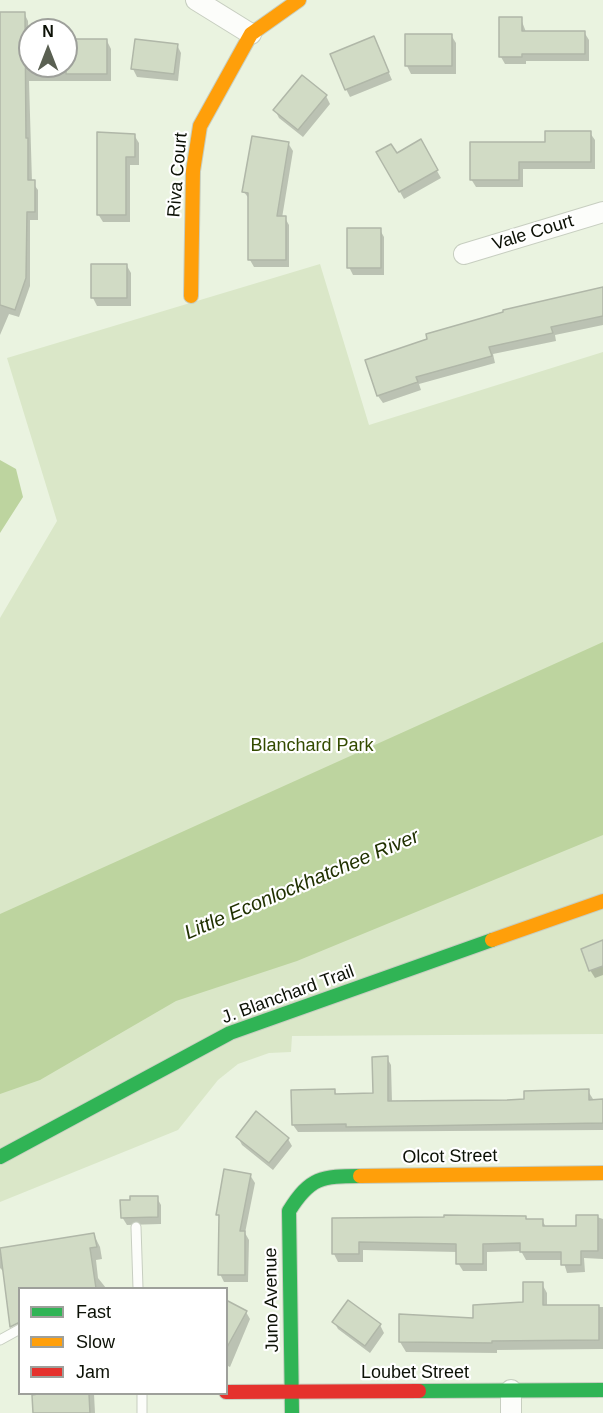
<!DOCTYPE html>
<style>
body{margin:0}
#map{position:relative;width:603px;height:1413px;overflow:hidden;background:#eaf3e0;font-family:Arial,sans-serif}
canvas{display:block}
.legend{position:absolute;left:18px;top:1287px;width:210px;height:108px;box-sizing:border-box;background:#fff;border:2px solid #9ea09b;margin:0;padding:8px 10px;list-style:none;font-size:18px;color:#0c1106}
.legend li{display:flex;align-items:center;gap:12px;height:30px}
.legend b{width:30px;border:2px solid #9ea09b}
.north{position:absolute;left:18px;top:18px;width:60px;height:60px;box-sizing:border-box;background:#fff;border:2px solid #9ea09b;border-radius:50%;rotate:0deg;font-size:16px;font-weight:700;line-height:24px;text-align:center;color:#0c1106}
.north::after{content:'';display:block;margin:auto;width:21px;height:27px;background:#5a6052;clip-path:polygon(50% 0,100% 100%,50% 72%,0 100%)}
</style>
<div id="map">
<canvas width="603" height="1413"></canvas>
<ul class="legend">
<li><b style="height:8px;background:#30b455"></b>Fast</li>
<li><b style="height:8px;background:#ff9f0a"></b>Slow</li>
<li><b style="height:8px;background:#e5322d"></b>Jam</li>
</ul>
<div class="north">N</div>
</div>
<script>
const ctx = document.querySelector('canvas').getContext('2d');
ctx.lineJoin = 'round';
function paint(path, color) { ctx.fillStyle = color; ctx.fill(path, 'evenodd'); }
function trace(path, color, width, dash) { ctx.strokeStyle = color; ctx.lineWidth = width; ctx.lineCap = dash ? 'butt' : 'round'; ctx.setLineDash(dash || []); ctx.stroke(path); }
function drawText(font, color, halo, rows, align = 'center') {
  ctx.font = font + ' Arial,sans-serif'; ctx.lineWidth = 4.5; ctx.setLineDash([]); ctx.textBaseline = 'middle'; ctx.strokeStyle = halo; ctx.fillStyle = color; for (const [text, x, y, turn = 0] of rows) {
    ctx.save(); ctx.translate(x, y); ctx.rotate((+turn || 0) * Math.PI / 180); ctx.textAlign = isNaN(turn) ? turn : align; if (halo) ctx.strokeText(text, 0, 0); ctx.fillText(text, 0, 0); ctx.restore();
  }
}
paint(new Path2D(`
 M320,264L369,425L603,352V1034L292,1036L291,1052L269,1053L238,1064L218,1080L178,1130L0,1202V618L57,521L7,358Z`), '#dae7c8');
paint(new Path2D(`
 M0,460L16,469L23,497L0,533Z
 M603,642V835L297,961L176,1001L40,1080L0,1094V914Z`), '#bdd49f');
paint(new Path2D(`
 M0,13H24L28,21L30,66H66V41H107L111,49V81H29L32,182L38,190V220H30V286L19,317L9,314L0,335Z
 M521,19L526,32H584L589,40V61H526V64H505L501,57Z
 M451,35L456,43V74H411L407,66Z
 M374,38L392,80L350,97L346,89Z
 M177,45L181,53L178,81L137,77L133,69Z
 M326,96L330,104L303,137L279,118L275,110Z
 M590,133L595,140V169H523V187H476L471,179L547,144Z
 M134,135L139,143V165H130V222H103L98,214Z
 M420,141L441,178L404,199L378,153L396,155Z
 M288,143L293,151L282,218H285L289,225V267H254L250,260V200L244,192Z
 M380,230L384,237V275H353L349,267Z
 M127,266L131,273V306H97L93,298Z
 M603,289V325L555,335L556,341L493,354L495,363L419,384L421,390L383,403L378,396L367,361Z
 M603,942V975L595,978L590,970Z
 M387,1058L391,1065L392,1102H507L588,1091L593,1099H603V1130L298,1132L293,1125L334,1090L337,1095H374Z
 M238,1137L288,1139L292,1146L273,1170L242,1145Z
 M250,1175L255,1183L245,1233L249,1240L248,1282H224L220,1274L221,1220L218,1214Z
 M157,1198L161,1205V1224L127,1225L122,1217Z
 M597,1217L603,1219V1259L584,1258L585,1272L567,1273L563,1260H526L521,1251L487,1252V1271H463L458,1263V1252L363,1250V1262H338L334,1254V1219L542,1220L546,1227H578Z
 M94,1235L100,1247L102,1259L96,1260L98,1278L106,1288H20L0,1268V1250Z
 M542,1284L547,1293V1307H603V1349L497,1350V1353L406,1352L400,1342L524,1303Z
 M226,1312H246L250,1319L230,1367L226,1365Z
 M334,1322L380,1325L384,1333L370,1353L338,1329Z
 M34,1394H94L95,1413H35Z`), '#0003');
const building = new Path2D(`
 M0,12H25L26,138H28V180H35V212H27L26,278L15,310L0,305Z
 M499,17H522V31H585V54H522V57H499Z
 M405,34H452V66H405Z
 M374,36L389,72L345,90L330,54Z
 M66,39H107V74H66Z
 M135,39L178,44L174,74L131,69Z
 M302,75L327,95L298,130L273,110Z
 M545,131H591V162H519V180H470V142H545Z
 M97,132L135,134V157H126V215H97Z
 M252,136L289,142L277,216H286V260H248V193L242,192Z
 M421,139L438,170L399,192L376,152L391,144L397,153Z
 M347,228H381V268H347Z
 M91,264H127V298H91Z
 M603,287V316L551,327L553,333L489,347L492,356L416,377L418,382L377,396L365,360L427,339L426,334L503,312V310Z
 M603,940V966L589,971L581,949Z
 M388,1056V1101L507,1100L524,1099V1091L589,1089V1100L603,1099V1123L346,1127V1124L292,1125L291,1090L335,1089V1094L373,1093L372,1057Z
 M256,1111L289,1138L269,1163L236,1137Z
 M224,1169L251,1174L240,1231H245V1275H218L219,1215H216Z
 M130,1196H158V1217L121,1218L120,1200H130Z
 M444,1215L526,1216V1219H543V1226H576V1215H598V1251H581V1265H561V1252H520V1243L483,1244V1264H456V1244L359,1242V1254H332V1218L444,1217Z
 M94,1233L97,1247L90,1248L96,1288H20V1322L10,1327L0,1248Z
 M523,1282H543V1305H599V1340L492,1341V1343L399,1342V1314L473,1318V1305L523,1302Z
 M226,1300L247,1311L226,1349Z
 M348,1300L381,1324L365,1346L332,1322Z
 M38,1394H89L90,1413H33L32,1395Z`);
paint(building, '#d1dbc5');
trace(building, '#b0b7a8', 1.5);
const lane = new Path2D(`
 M136,1227L138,1288
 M0,1340L20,1329
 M142,1394V1413`);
const street = new Path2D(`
 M196,0L251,34
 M464,254L603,212
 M511,1390V1413`);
const fast = new Path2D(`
 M0,1157L230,1033L492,940
 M419,1391L603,1390
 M292,1413L289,1211C310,1177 322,1176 360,1176`);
const slow = new Path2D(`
 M191,296L193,171L200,126L251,34L299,0
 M492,940L603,901
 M360,1176L603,1173`);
const jam = new Path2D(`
 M226,1392L419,1391`);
trace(lane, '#c7cec0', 11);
trace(street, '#c7cec0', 22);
trace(fast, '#c7cec0', 16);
trace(slow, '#c7cec0', 16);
trace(jam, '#c7cec0', 16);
trace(lane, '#fcfdfa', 9);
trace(street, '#fcfdfa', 20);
trace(fast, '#30b455', 14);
trace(slow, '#ff9f0a', 14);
trace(jam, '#e5322d', 14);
drawText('18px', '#0c1106', '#fff', [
 ["Riva Court",178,175,-85],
 ["Vale Court",533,233,-17],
 ["J. Blanchard Trail",288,995,-20],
 ["Olcot Street",450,1157,-1],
 ["Juno Avenue",272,1300,-91],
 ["Loubet Street",415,1373]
]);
drawText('18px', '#334b00', '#fff', [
 ["Blanchard Park",312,746]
]);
drawText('italic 20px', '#203100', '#fff', [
 ["Little Econlockhatchee River",302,885,-23]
]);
</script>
